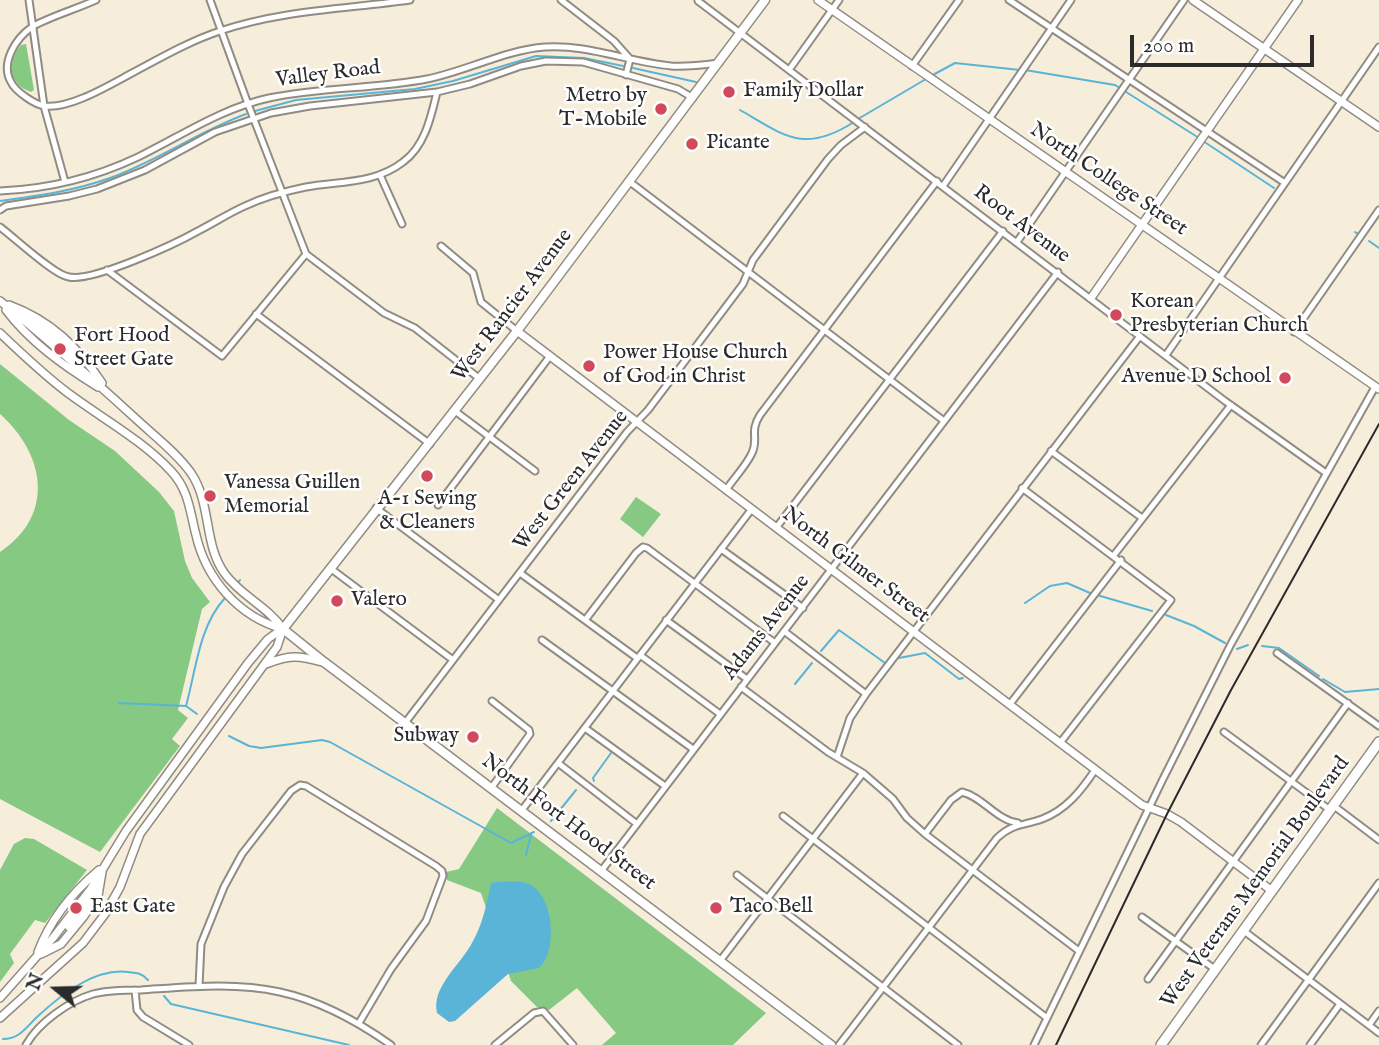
<!DOCTYPE html>
<style>
body{margin:0}
#map{position:relative;width:1379px;height:1045px;overflow:hidden;background:#f7eddb;font-family:"IM FELL English",serif}
canvas{display:block}
.north{position:absolute;left:21px;top:954px;width:70px;height:70px;-webkit-text-stroke:5px #fff;paint-order:stroke;rotate:289deg;font-size:19px;font-weight:700;line-height:28px;text-align:center;color:#2b2b2b}
.north::after{content:'';display:block;margin:auto;width:24px;height:32px;background:#2b2b2b;clip-path:polygon(50% 0,100% 100%,50% 72%,0 100%)}
.scale{position:absolute;left:1130px;top:35px;width:184px;height:32px;box-sizing:border-box;border:4px solid #2b2b2b;border-top:0;padding-left:9px;font-size:21px;line-height:24px;white-space:nowrap;color:#2b2b2b;-webkit-text-stroke:5px #fff;paint-order:stroke}
</style>
<div id="map">
<canvas width="1379" height="1045"></canvas>
<div class="north">N</div>
<div class="scale">200 m</div>
</div>
<script>
const ctx = document.querySelector('canvas').getContext('2d');
ctx.lineJoin = 'round';
function paint(path, color) { ctx.fillStyle = color; ctx.fill(path, 'evenodd'); }
function trace(path, color, width, dash) { ctx.strokeStyle = color; ctx.lineWidth = width; ctx.lineCap = dash ? 'butt' : 'round'; ctx.setLineDash(dash || []); ctx.stroke(path); }
function drawText(font, color, halo, rows, align = 'center') {
  ctx.font = font + ' "IM FELL English",serif'; ctx.lineWidth = 5; ctx.setLineDash([]); ctx.textBaseline = 'middle'; ctx.strokeStyle = halo; ctx.fillStyle = color; for (const [text, x, y, turn = 0] of rows) {
    ctx.save(); ctx.translate(x, y); ctx.rotate((+turn || 0) * Math.PI / 180); ctx.textAlign = isNaN(turn) ? turn : align; if (halo) ctx.strokeText(text, 0, 0); ctx.fillText(text, 0, 0); ctx.restore();
  }
}
paint(new Path2D(`
 M26,44L34,90L31,92C8,84 7,62 21,45Z
 M0,364L69,420L115,451L159,492L174,511L185,561L192,578L210,602L202,609L178,710L188,718L172,739L180,746L100,852L0,799V552C56,515 45,454 0,414Z
 M636,497L661,514L643,537L620,519Z
 M497,808L766,1013L733,1045H602L616,1033L577,988L549,1010L537,1007L511,981L481,893L447,880L446,872L459,869Z
 M25,838L34,839L87,870L45,923L35,920L10,954L14,963L0,982V870L14,844Z`), '#85c983');
paint(new Path2D(`
 M496,882C506,882 520,880 529,884C554,895 558,952 539,968L508,974L455,1021L449,1022L437,1013C431,986 462,964 473,941C483,923 487,903 491,883Z`), '#59b4d7');
trace(new Path2D(`
 M633,68L696,82
 M1025,70L1115,85L1199,138
 M931,76L955,63L1020,70
 M740,110C785,136 804,154 854,122
 M255,111L296,100L415,89L453,81L536,56L584,58L623,66
 M858,119L926,79
 M1203,141L1274,188
 M0,201C37,196 74,191 110,178C157,161 198,132 246,114
 M1355,232L1358,234
 M1369,241L1379,248
 M238,583L240,580
 M1025,603L1050,586L1067,583L1090,593L1152,611
 M1166,615L1194,626L1225,643
 M1262,646L1279,648L1319,676
 M1237,649L1248,645
 M821,651L839,630L885,663
 M899,658L925,653L959,679L963,678
 M1323,679L1345,692L1379,689
 M795,684L812,663
 M119,703L186,706
 M197,714L186,706C196,670 199,626 225,598
 M229,736L249,746L261,748L322,740L330,742L511,843L534,832
 M594,781L593,778L611,753
 M551,821L576,790
 M526,855L531,835
 M164,996L171,1004L349,1045
 M3,1039C20,1039 26,1027 38,1016C62,994 95,968 128,972C137,973 142,973 148,980`), '#59b4d7', 2);
const minor = new Path2D(`
 M29,0L44,106L65,182
 M96,0C79,8 46,18 32,27C16,38 0,63 11,82C15,91 35,105 45,106C71,109 111,84 134,72C162,57 190,41 220,31C282,10 346,9 410,0
 M210,0L248,104L306,254
 M561,0L614,41L630,59L626,75
 M1009,0L1285,183
 M698,1L1225,401L1326,473
 M912,66L959,0
 M789,70L839,0
 M380,175L402,224
 M630,182L944,421
 M943,186L1071,0
 M0,191C47,189 96,177 138,157C181,136 222,108 269,98C321,87 375,89 427,79C467,71 505,50 545,47C587,44 629,62 671,66C687,67 703,65 719,63
 M0,210L6,206L69,196L97,189L145,170L215,132L271,113L310,106L437,92L470,84L521,66L546,61L583,62L678,89L693,98
 M0,227C15,238 54,275 69,277C93,282 175,244 198,231C214,223 229,213 245,206C264,197 286,191 306,187C339,181 375,184 403,162C425,146 431,117 437,92
 M1017,242L1184,0
 M441,246L473,273L481,302L517,331
 M306,254L384,313L415,328L480,379
 M107,270L222,356L306,254
 M256,314L430,444
 M1294,332L1379,210
 M1166,355L1379,47
 M455,411L535,471
 M1051,451L1142,518
 M1022,488L1171,600L1060,743
 M726,490C734,478 746,466 752,453C759,439 749,432 760,415L937,181
 M438,505L550,356
 M376,508L499,600
 M776,528L1003,231
 M721,549L803,608
 M1114,555L1231,405
 M330,568L453,660
 M520,573L637,658
 M586,619L636,553L643,547L647,548L775,643
 M666,620L747,679
 M784,631L866,694
 M542,640L693,749
 M1277,653L1379,726
 M640,655L720,714
 M741,687L828,752L863,773L893,799L907,818L925,834L1079,951
 M1010,704L1121,560
 M405,723L627,432L648,410L743,284L753,260L828,159L841,145L865,127
 M585,728L665,786
 M1224,732L1330,810
 M837,757L850,718L866,694L1140,336
 M558,763L637,824
 M492,787L530,734L529,730L492,701
 M1334,806L1379,840
 M522,810L751,510
 M783,816L1047,1018
 M925,834L951,800L962,792C983,797 996,820 1018,823
 M602,870L1058,272
 M737,875L958,1045
 M1142,917L1216,970
 M1244,931L1379,1033
 M720,961L863,773
 M1148,979L1348,703
 M199,986L201,944L224,887L242,854L291,791L300,785L306,786L436,866L442,871L443,876L426,921L391,969L359,1023
 M135,990L137,1010L143,1017L189,1045
 M1369,1025L1379,1011
 M26,1045C38,1023 69,1001 93,994C108,990 126,990 141,990C188,987 234,982 280,992C321,1001 357,1021 391,1045
 M495,1045L534,1013L543,1011L573,1045
 M839,1045L997,838C1013,823 1023,826 1042,819C1066,810 1081,791 1095,770
 M1034,1045L1163,779L1231,644L1375,387
 M1261,1045L1379,883
 M1310,1045L1340,1004`);
const tertiary = new Path2D(`
 M818,0L1379,389
 M1193,0L1379,127
 M1091,298L1298,0
 M0,301C47,338 90,377 134,417C153,435 176,452 191,473C212,504 203,544 225,574C241,596 267,606 283,629
 M9,305C50,320 78,347 102,383
 M6,310C30,342 64,366 98,387
 M21,313L45,329L83,363
 M517,331L1142,805L1167,814L1181,822L1272,891
 M0,333C22,354 44,375 68,393C103,419 142,440 171,471C189,490 190,512 196,535C206,579 239,617 283,629
 M266,664C289,655 298,655 322,662
 M69,927L94,893L97,885
 M38,952C50,920 73,892 99,870
 M41,954L61,944L84,916L98,896L102,872
 M0,998L53,938L90,890L126,831L248,663L268,639L282,629
 M0,1018L83,943L105,914L120,887L140,834L277,647L283,629`);
const secondary = new Path2D(`
 M765,0L517,331L283,629L324,662L831,1045`);
const primary = new Path2D(`
 M1161,1045L1379,742`);
trace(minor, '#918c83', 9);
trace(tertiary, '#918c83', 10);
trace(secondary, '#918c83', 11);
trace(primary, '#918c83', 12);
trace(minor, '#fff', 5);
trace(tertiary, '#fff', 7);
trace(secondary, '#fff', 8);
trace(primary, '#fff', 9);
trace(new Path2D(`
 M1056,1045L1167,814L1231,690L1379,424`), '#2b2b2b', 2);
for (const [x, y, r, color] of [
 [729,92,7,"#d1495b"],
 [661,109,7,"#d1495b"],
 [692,144,7,"#d1495b"],
 [1116,315,7,"#d1495b"],
 [60,349,7,"#d1495b"],
 [589,366,7,"#d1495b"],
 [1285,378,7,"#d1495b"],
 [427,476,7,"#d1495b"],
 [210,496,7,"#d1495b"],
 [337,601,7,"#d1495b"],
 [473,737,7,"#d1495b"],
 [76,908,7,"#d1495b"],
 [716,908,7,"#d1495b"]
]) { const dot = new Path2D(); dot.arc(x, y, r, 0, 2 * Math.PI); ctx.fillStyle = color; ctx.fill(dot); trace(dot, '#fff', 2.5); }
drawText('21px', '#2b2b2b', '#fff', [
 ["Valley Road",328,75,-7],
 ["North College Street",1108,180,34],
 ["Root Avenue",1021,225,37],
 ["West Rancier Avenue",513,306,-53],
 ["West Green Avenue",572,481,-52],
 ["North Gilmer Street",855,566,37],
 ["Adams Avenue",767,628,-52],
 ["North Fort Hood Street",568,823,37],
 ["West Veterans Memorial Boulevard",1256,883,-54]
]);
drawText('21px', '#2b2b2b', '#fff', [
 ["Family Dollar",743,92],
 ["Metro by",647,97,"right"],
 ["T-Mobile",647,121,"right"],
 ["Picante",706,144],
 ["Korean",1130,303],
 ["Presbyterian Church",1130,327],
 ["Fort Hood",74,337],
 ["Street Gate",74,361],
 ["Power House Church",603,354],
 ["of God in Christ",603,378],
 ["Avenue D School",1271,378,"right"],
 ["Vanessa Guillen",224,484],
 ["Memorial",224,508],
 ["A-1 Sewing",427,500,"center"],
 ["& Cleaners",427,524,"center"],
 ["Valero",351,601],
 ["Subway",459,737,"right"],
 ["East Gate",90,908],
 ["Taco Bell",730,908]
], 'left');
</script>
